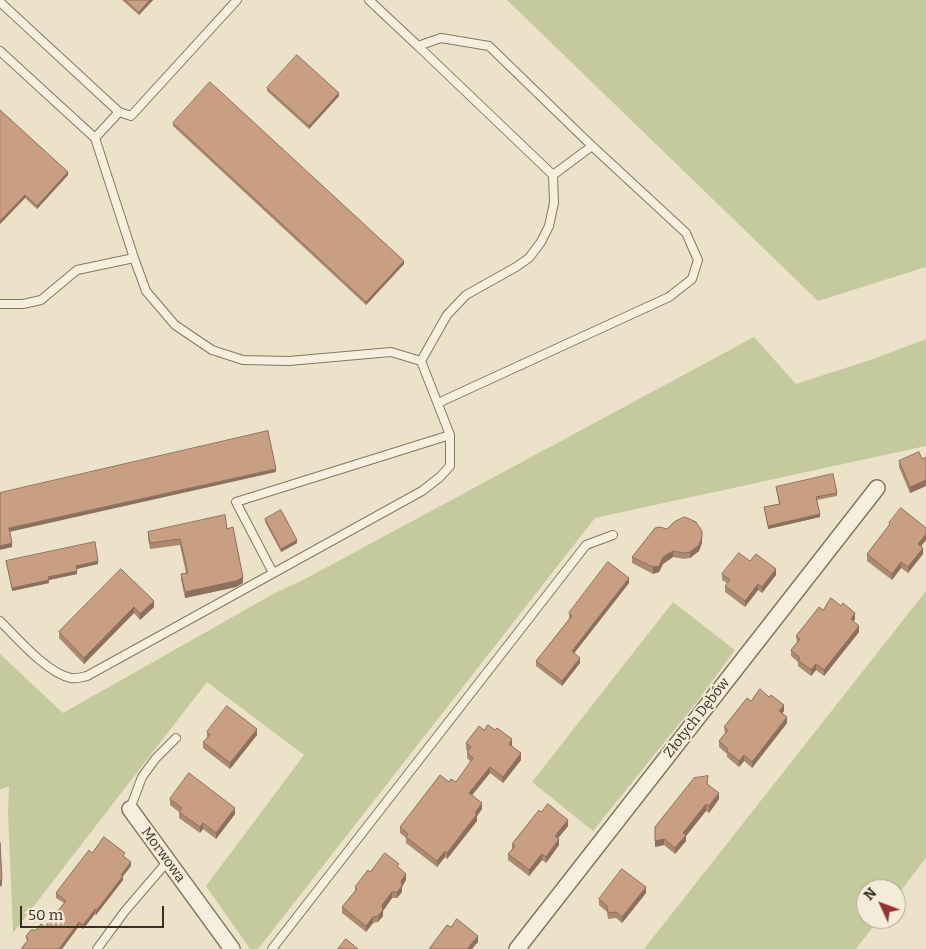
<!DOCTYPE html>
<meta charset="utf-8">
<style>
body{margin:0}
#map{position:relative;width:926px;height:949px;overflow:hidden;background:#ece2ca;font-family:Bitter,serif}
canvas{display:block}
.north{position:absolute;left:856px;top:879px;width:50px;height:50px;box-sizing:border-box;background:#f4ecd9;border:1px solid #aaa090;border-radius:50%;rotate:313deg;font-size:14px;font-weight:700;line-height:20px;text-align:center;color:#3a2d22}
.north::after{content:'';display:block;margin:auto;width:18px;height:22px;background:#933334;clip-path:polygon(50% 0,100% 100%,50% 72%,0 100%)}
.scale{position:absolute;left:20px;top:906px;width:144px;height:22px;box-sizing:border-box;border:2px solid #3a2d22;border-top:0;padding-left:6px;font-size:15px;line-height:18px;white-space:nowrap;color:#3a2d22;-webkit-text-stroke:4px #f4ecd9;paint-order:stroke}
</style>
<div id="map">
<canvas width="926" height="949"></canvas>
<div class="north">N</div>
<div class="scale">50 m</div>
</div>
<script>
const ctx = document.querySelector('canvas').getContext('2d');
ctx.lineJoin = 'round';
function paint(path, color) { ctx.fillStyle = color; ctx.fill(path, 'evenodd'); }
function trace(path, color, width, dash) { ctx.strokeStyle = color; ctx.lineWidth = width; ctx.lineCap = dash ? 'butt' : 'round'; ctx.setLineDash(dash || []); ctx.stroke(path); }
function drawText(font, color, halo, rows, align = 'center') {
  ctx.font = font + ' Bitter,serif'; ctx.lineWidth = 4; ctx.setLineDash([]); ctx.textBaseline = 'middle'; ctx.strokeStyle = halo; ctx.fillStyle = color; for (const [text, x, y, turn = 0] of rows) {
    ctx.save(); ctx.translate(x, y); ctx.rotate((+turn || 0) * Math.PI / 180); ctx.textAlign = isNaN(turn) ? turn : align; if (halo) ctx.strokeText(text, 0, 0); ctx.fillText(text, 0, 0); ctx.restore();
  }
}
paint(new Path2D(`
 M507,0H926V267L818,301Z
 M754,337L796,384L870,360L926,339V446L595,518L258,949H250L206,886L304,755L207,682L13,933L8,810L9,786L0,790V654L63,713L275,593L303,580Z
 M926,591V858L896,897V889H866V919H879L856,949H644Z
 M673,602L735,650L696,703L593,831L532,782Z`), '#c5ca9e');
const service = new Path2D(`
 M369,0L418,46L441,38L489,46L592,146L686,233L698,260L692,279L669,297L438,403
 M0,2L119,112L95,138L134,258L146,291L175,325L212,350L243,360L289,361L391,352L421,361
 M418,46L553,175L554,203L549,226L541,242L529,258L516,267L466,295L447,315L421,361
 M0,51L95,138
 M119,112L131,116L237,0
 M553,175L592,146
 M0,304H23L41,300L77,270L134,258
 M273,573L236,502L450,435L421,361
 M0,621C18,639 47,673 71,678C76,679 82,677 87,676L422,491L440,477L450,466V435
 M130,809L142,777L156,758L176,738
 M97,949L125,911L167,862
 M272,949L586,545L613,535`);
const minor = new Path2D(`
 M130,809L232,949
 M517,949L877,488`);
trace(service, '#88755f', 10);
trace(minor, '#88755f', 18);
trace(service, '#f7efdd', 8);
trace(minor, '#f7efdd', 15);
paint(new Path2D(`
 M122,0H153L139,15Z
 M267,88L339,96L309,129L267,91Z
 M0,110L68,175L37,209L25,198L0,224Z
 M173,123L404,264L366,305L173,126Z
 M926,457V486L910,493L899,467V461L922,459Z
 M776,487L837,493V496L817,500L820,517L768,529L764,507L779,504Z
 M265,519L297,543L281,552L265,522Z
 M889,523L926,528V540L921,546L923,554L908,573L901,568L892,580L867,561V554L889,527Z
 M227,529L243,583L236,587L185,598L181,580V574L186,573L180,545L150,549L148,538V532Z
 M702,543L699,551L690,558L684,559L673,557L663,564L659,572L653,574L632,563V557Z
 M6,561L98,564L77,569V574L49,580V583L12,591Z
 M750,561L776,575L762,593L758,590L745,607L725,592V586L727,583L722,580V574Z
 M121,569L154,607L140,620L134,613L84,664L59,638V632Z
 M629,583L574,653L580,663L562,686L536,666V661L569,619V613Z
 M823,610L855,619L853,622L859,632L824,676L816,670L811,676L798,666V662L791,656V650L797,642L796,636Z
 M784,711L782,713L787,723L752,768L744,761L739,767L727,757V754L719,747V741L725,734L724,727Z
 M484,730L512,745L511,746L521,760L503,783L490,773L472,795L482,809L477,816V821L447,859L445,857L437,867L406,843V838L400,833V827L449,782H456L471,762L467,758V752L468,751L466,749V743Z
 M207,732L257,735L230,769L203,748V742L207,738Z
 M708,784L719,799L709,813L706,811L686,836V841L675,854L664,845L655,847V827Z
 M170,799L235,814L216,839L203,829L200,833L179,818V812L170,805Z
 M541,812L568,826L558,838L559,845L546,863L542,860L529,876L508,860V854L512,850V844Z
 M92,853L125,857L131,866L123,876V880L96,915L95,914L83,929L79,926L62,949H21L27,942L26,936L36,930L45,927L64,903L56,898V893Z
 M399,868L406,880L402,887V892L397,898H392L383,911V916L378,922L373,923L366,932L342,913V907L355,891V887L370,872Z
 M646,893L622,923L616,918L608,919L607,912L599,905V899Z`), '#ac8971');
paint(new Path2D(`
 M150,0H153L139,15V12Z
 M339,93V96L309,129V126Z
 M68,172V175L37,209V206Z
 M25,195V198L0,224V221Z
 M404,261V264L366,305V302Z
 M276,469V472L9,532V528Z
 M926,480V486L910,493V487Z
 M820,514V517L768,529V526Z
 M926,534V540L918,550V544Z
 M702,537V543L699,551L690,558V552Z
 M297,540V543L281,552V549Z
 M12,543V547L0,550V546Z
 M923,548V554L908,573V567Z
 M673,551V557L663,564L659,572L653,574V567L663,557Z
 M98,561V564L76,569V566Z
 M901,562V568L892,580V574Z
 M776,569V575L762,593V587Z
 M77,571V574L49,580V583L12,591V588L48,577Z
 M243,577V583L236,587L185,598V592Z
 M629,578V583L572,656V651Z
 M758,584V590L745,607V601Z
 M154,601V607L140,620V614Z
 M134,607V613L84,664V658Z
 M855,613V619L851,625V619Z
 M859,626V632L824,676V670Z
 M580,658V663L562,686V681Z
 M816,664V670L811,676V670Z
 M784,705V711L779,717V711Z
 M787,717V723L752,768V762Z
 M257,729V735L230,769V763Z
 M512,739V745L509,750V744Z
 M521,753V760L503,783V777Z
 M744,755V761L739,767V761Z
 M490,767V773L469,799V793Z
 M719,793V799L709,813V806Z
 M482,803V809L477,816V821L447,859V853Z
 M706,804V811L686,836V841L675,854V848L683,833Z
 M235,808V814L216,839V833Z
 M568,820V826L555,842V836Z
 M203,823V829L200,833V827Z
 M559,839V845L546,863V857Z
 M664,839V845L655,847V841Z
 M445,851V857L437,867V861Z
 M542,854V860L529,876V870Z
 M131,862V866L123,876V880L96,915V911Z
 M406,874V880L402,887V892L397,898V892L401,881Z
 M2,879V885L0,887V881Z
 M646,887V893L622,923V917Z
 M392,892V898L383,911V916L378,922V916L382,905Z
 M95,909V914L83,929V925Z
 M373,917V923L366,932V926Z
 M79,922V926L62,949H59Z
 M478,936V942L472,949H467Z`), '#8c6f5c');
const building = new Path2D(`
 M125,0H150L139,12Z
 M297,55L339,93L309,126L267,88Z
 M210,82L404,261L366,302L173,123Z
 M0,110L68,172L37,206L25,195L0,221Z
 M268,431L276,469L9,528L12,543L0,546V493Z
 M919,452L922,459L926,457V480L910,487L899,461Z
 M833,474L837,493L816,497L820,514L768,526L764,507L780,504L776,487Z
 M901,508L926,528V534L918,544L923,548L908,567L901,562L892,574L867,554L890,524L889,523Z
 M281,510L297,540L281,549L265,519Z
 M225,515L227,529L233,527L243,577L236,581L185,592L181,574L188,573L180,539L150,543L148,532Z
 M685,517L696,522L702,531V537L699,545L690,552L684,553L673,551L663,557L659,566L653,567L632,557L655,528L660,527L667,529L674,522Z
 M95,542L98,561L76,566L77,571L48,577L49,580L12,588L6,561Z
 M739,553L750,561L756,554L776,569L762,587L758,584L745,601L725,586L730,580L722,574Z
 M608,562L629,578L572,651L580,658L562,681L536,661L572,616L569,613Z
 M121,569L154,601L140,614L134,607L84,658L59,632Z
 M831,598L841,606L843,603L855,613L851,619L859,626L824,670L816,664L811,670L798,660L800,658L791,650L800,639L796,636L808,621L819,607L823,610Z
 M760,689L769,697L771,695L784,705L779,711L787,717L752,762L744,755L739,761L727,751L728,749L719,741L728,730L724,727L747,698L751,701Z
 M227,706L257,729L230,763L203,742L210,735L207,732Z
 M488,725L495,730L497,728L512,739L509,744L521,753L503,777L490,767L469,793L482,803L475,813L477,814L447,853L445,851L437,861L406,837L408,834L400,827L440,775L449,782L451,779L456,782L473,758L467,752L471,747L466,743L479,726L484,730Z
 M189,773L235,808L216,833L203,823L200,827L179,812L182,808L170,799Z
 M708,776L707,784L719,793L709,806L706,804L683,833L686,835L675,848L664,839L655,841V827L694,778Z
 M548,804L568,820L555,836L559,839L546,857L542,854L529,870L508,854L515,846L512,844L539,810L541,812Z
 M104,837L125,853L123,856L131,862L121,875L123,876L96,911L95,909L83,925L79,922L59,949H21L28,940L26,936L31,930H36L41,924L45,927L66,901L56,893L89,850L92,853Z
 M0,843L2,879L0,881Z
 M385,853L399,864L397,866L406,874L401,881L402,886L397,892H392L382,905L383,910L378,916L373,917L366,926L342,907L357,889L355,887L368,870L370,872Z
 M622,869L646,887L622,917L616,912L608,913L607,906L599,899Z
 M457,919L478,936L467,949H429L447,925L451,927Z
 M346,939L358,949H338Z`);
paint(building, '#c89f83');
trace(building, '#8c6f5c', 1);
drawText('14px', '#3a2d22', '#f4ecd9', [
 ["Złotych Dębów",697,718,-52],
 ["Morwowa",163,855,54]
]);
</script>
